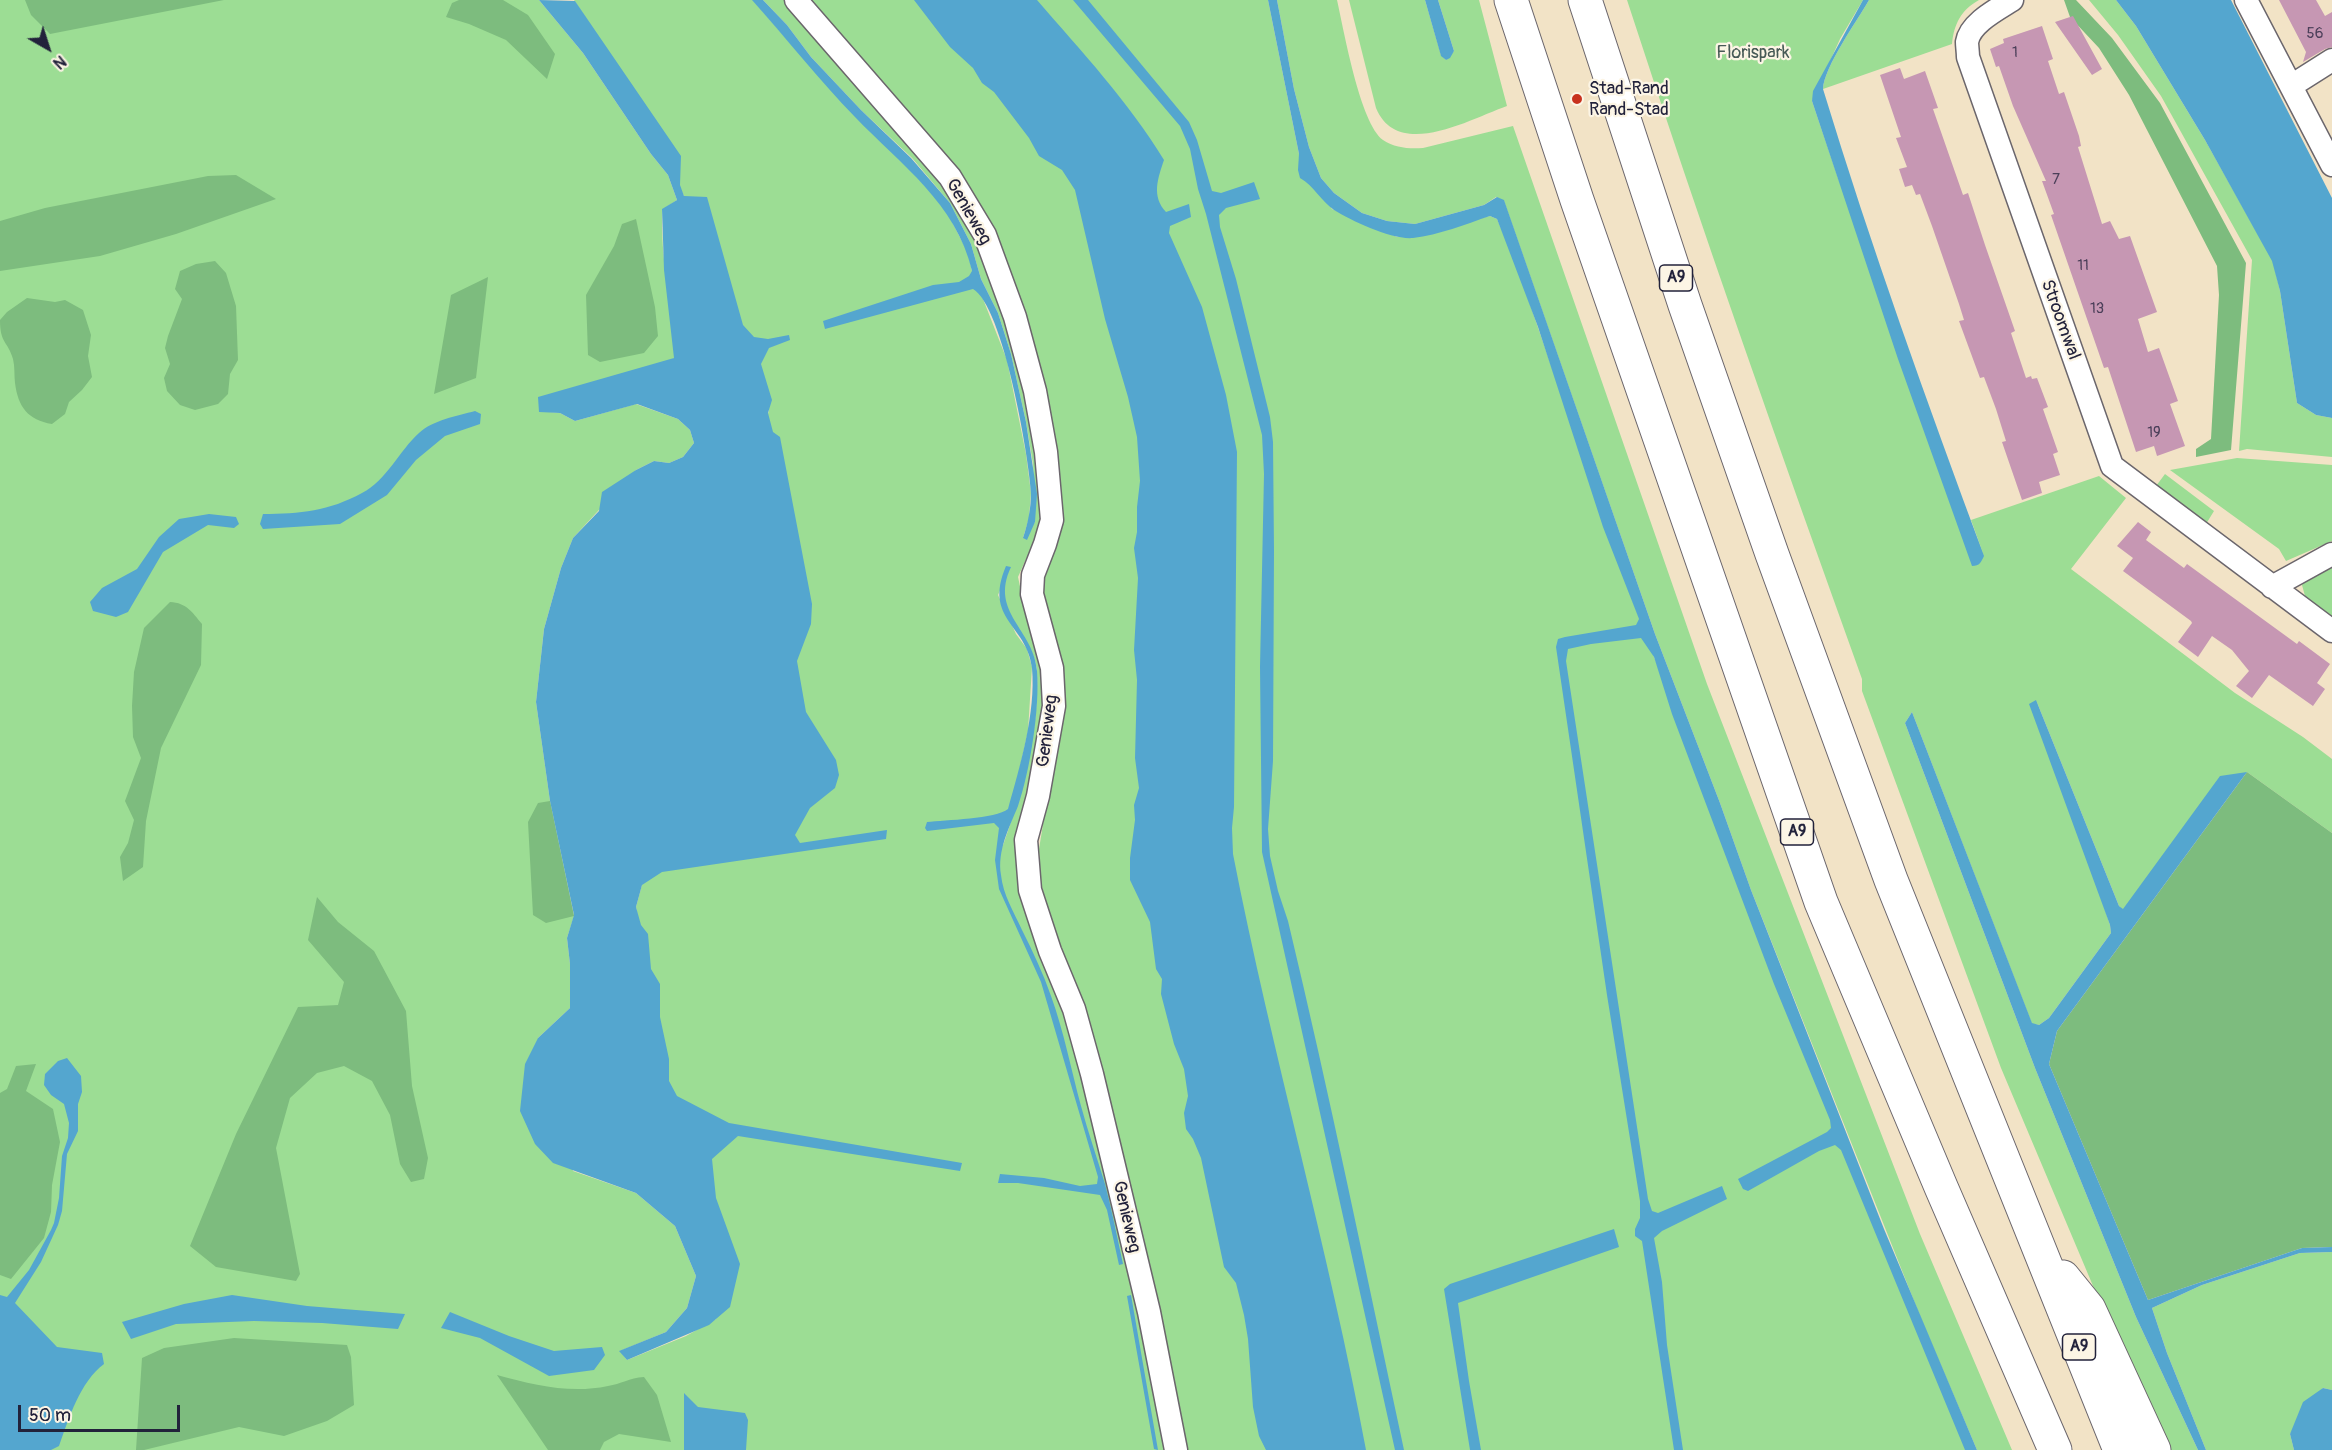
<!DOCTYPE html>
<style>
body{margin:0}
#map{position:relative;width:2332px;height:1450px;overflow:hidden;background:#f2e3c6;font-family:Pangolin,sans-serif}
canvas{display:block}
.north{position:absolute;left:18px;top:18px;width:60px;height:60px;-webkit-text-stroke:4px #fcf5e5;paint-order:stroke;rotate:141deg;font-size:16px;font-weight:700;line-height:24px;text-align:center;color:#22223b}
.north::after{content:'';display:block;margin:auto;width:21px;height:27px;background:#22223b;clip-path:polygon(50% 0,100% 100%,50% 72%,0 100%)}
.scale{position:absolute;left:18px;top:1405px;width:162px;height:27px;box-sizing:border-box;border:3px solid #22223b;border-top:0;padding-left:8px;font-size:18px;line-height:21px;white-space:nowrap;color:#22223b;-webkit-text-stroke:4px #fcf5e5;paint-order:stroke}
</style>
<div id="map">
<canvas width="2332" height="1450"></canvas>
<div class="north">N</div>
<div class="scale">50 m</div>
</div>
<script>
const ctx = document.querySelector('canvas').getContext('2d');
ctx.lineJoin = 'round';
function paint(path, color) { ctx.fillStyle = color; ctx.fill(path, 'evenodd'); }
function trace(path, color, width, dash) { ctx.strokeStyle = color; ctx.lineWidth = width; ctx.lineCap = dash ? 'butt' : 'round'; ctx.setLineDash(dash || []); ctx.stroke(path); }
function drawText(font, color, halo, rows, align = 'center') {
  ctx.font = font + ' Pangolin,sans-serif'; ctx.lineWidth = 4.5; ctx.setLineDash([]); ctx.textBaseline = 'middle'; ctx.strokeStyle = halo; ctx.fillStyle = color; for (const [text, x, y, turn = 0] of rows) {
    ctx.save(); ctx.translate(x, y); ctx.rotate((+turn || 0) * Math.PI / 180); ctx.textAlign = isNaN(turn) ? turn : align; if (halo) ctx.strokeText(text, 0, 0); ctx.fillText(text, 0, 0); ctx.restore();
  }
}
paint(new Path2D(`
 M0,0H539L583,53L651,154L668,175L677,200L662,210C661,258 669,301 678,349L675,358L539,411L560,413L575,421L636,404L678,419L690,430L694,443L683,457L669,463L654,461L636,470L573,538L561,568L544,629L536,702L550,801L574,916L567,938L570,964V1008L538,1038L573,1171L636,1193L675,1226L696,1276L687,1308L666,1332L620,1351L627,1360L686,1336L716,1319L728,1277L672,1103L636,907L769,410L684,196L606,49L574,0H753L797,51L934,195L949,216L968,253L972,271L1007,360L1026,454L1031,493L1029,518L1023,538L1035,522L1033,464L1026,422L1011,354L998,313L981,279L971,244L950,203L912,158L861,110L811,57L787,25L763,0H785L947,184L978,237L1016,344L1045,494L1038,539L1026,559L1018,577L1021,591L1034,624L1047,691L1018,860L1065,1007L1172,1450H691L684,1400V1450H0ZM1010,567C1007,575 1003,585 1003,593C1004,620 1036,641 1037,673C1039,734 1022,792 1002,848L1028,731L1032,667L1027,649L1016,634L998,595Z
 M807,0H1268L1299,154L1332,209L1397,237L1490,216L1497,219L1515,261L1630,594L1654,657L1970,1450H1187L1123,1170L1104,1075L1079,991L1050,920L1041,883L1039,849L1062,708L1040,588L1056,538L1008,270Z
 M1277,0H1337C1344,31 1360,123 1383,140C1395,148 1409,149 1423,148L1513,126L1707,684L1920,1234L2012,1450H1977L1922,1321L1751,890L1720,803L1655,634L1504,201L1496,197L1484,205L1415,224L1387,221L1362,213L1334,193L1321,178L1309,147L1294,89Z
 M1349,0H1425L1441,55L1446,60L1454,51L1438,0H1479L1507,106C1470,119 1398,161 1376,108Z
 M1627,0H1863L1840,39L1812,101L1838,178L1984,556L1971,520L2099,476L2126,498L2071,569L2235,693L2303,737L2332,759V833L2247,772L2123,910L2119,906L2036,700L2110,925L2111,933L2049,1018L2039,1025L2032,1024L1912,712L1905,723L2035,1068L2136,1317L2198,1450H2165L2134,1383L2001,1068L1862,691V679C1781,453 1701,228 1627,0Z
 M1869,0H1979C1961,10 1954,24 1952,44L1823,89C1824,67 1857,21 1869,0Z
 M2089,0H2116L2136,26L2205,140L2273,261L2280,291L2297,403L2316,415L2332,418V457L2247,449L2239,451L2252,260L2161,96L2118,35Z
 M2237,458L2332,465V541L2286,561L2279,549L2170,470Z
 M2165,474L2214,511L2206,524L2156,486Z
 M2332,565V617L2305,596L2302,585L2306,576Z
 M2332,1252V1390L2323,1388L2290,1434L2294,1450H2206L2167,1353L2152,1308L2202,1285L2300,1253Z`), '#9cdd94');
paint(new Path2D(`
 M25,0H224L50,34L31,15Z
 M459,0H503L528,15L555,54L547,79L506,40L469,24L446,17L452,3Z
 M2064,0H2076L2112,38L2160,103L2246,263L2231,450L2196,457V449L2211,439L2219,295L2217,266L2129,95L2099,48L2070,17Z
 M236,175L276,199L176,234L100,256L0,271V221L45,208L208,176Z
 M636,219L655,307L658,336L644,353L600,362L588,355L586,295L614,246L622,224Z
 M215,261L226,273L236,306L238,360L230,374L228,394L218,404L195,410L180,405L167,391L164,378L170,364L165,348L168,336L182,299L175,289L180,271L196,264Z
 M488,277L476,378L434,394L451,295Z
 M27,298L55,302L65,300L83,310L91,335L88,356L92,377L82,390L69,402L65,414L52,424C28,420 18,407 15,383C14,375 15,367 13,359C8,341 0,344 0,320L7,312Z
 M170,602C187,603 192,612 202,624L201,665L161,748L146,821L143,867L123,881L120,857L128,843L134,820L125,801L141,758L133,737L132,706L134,672L144,628Z
 M2247,772L2332,833V1247L2302,1248L2148,1300L2049,1064L2057,1031Z
 M550,801L574,916L546,923L533,915L528,822L538,803Z
 M317,897L338,922L374,951L406,1011L412,1086L428,1158L424,1179L411,1182L400,1164L390,1115L372,1081L344,1066L317,1073L290,1098L276,1148L300,1274L296,1281L216,1267L190,1246L236,1134L298,1007L338,1005L344,982L308,940Z
 M36,1064L26,1091L53,1109L60,1142L52,1185L51,1212L44,1238L11,1279L0,1275V1093L7,1089L16,1066Z
 M234,1338L347,1345L351,1357L354,1405L327,1421L284,1436L239,1427L144,1450H136L142,1358L164,1348Z
 M497,1375C534,1385 570,1394 608,1386C621,1384 629,1378 644,1377L657,1395L671,1442L619,1434L604,1442L600,1450H548Z`), '#7dbc7e');
paint(new Path2D(`
 M539,0L575,1L681,156L680,185L684,196L707,197L743,325L754,337L768,339L789,335L790,340L769,348L761,364L772,400L768,413L773,432L780,437L812,604L811,624L797,661L806,712L836,760L839,775L835,788L810,808L795,835L800,843L887,830L886,839L662,872L642,885L636,907L641,925L648,934L651,969L660,984V1017L669,1059V1081L677,1096L729,1123L962,1163L960,1171L738,1136L712,1159L716,1198L740,1264L730,1307L709,1325L627,1360L619,1351L666,1332L687,1308L696,1276L675,1226L636,1193L553,1163L535,1144L520,1111L525,1064L538,1038L570,1008V964L567,938L574,915L550,801L536,702L544,629L561,568L573,538L599,511L602,492L636,470L654,461L669,463L683,457L694,443L690,430L678,419L637,404L575,421L560,413L539,412L538,397L674,358L664,270L662,209L677,200L668,175L651,154L583,53Z
 M752,0H763L787,25L811,57L861,110L911,158L950,203L971,244L981,279L998,313L1011,354L1026,422L1037,494L1035,522L1027,540L1023,538C1028,523 1031,508 1031,493C1029,456 1003,306 973,289L825,329L823,321L933,285L959,282L969,276L972,271C956,203 901,165 855,117C819,80 787,39 752,0Z
 M914,0H1037C1082,52 1128,101 1164,160C1158,178 1151,196 1166,212L1189,204L1191,217L1170,226L1169,233L1202,307L1226,395L1237,452L1234,807L1232,828L1233,854C1272,1054 1329,1250 1366,1450H1266L1259,1436L1253,1407L1248,1339L1244,1315L1236,1283L1224,1267L1201,1158L1193,1139L1186,1129L1184,1113L1188,1096L1184,1069L1174,1044L1161,994L1162,979L1156,969L1150,922L1130,880V858L1135,820L1134,805L1139,788L1135,758L1137,680L1134,650L1138,578L1134,548L1137,532V507L1140,481L1137,437L1128,397L1105,319L1075,190L1062,170L1039,156L1029,138L994,92L982,83L973,68L950,47Z
 M1073,0H1088L1189,122L1197,140L1212,191L1221,193L1254,182L1260,199L1226,208L1219,215L1220,227L1236,279L1270,417L1273,442L1274,551L1273,761L1268,829L1270,856L1278,891L1288,921C1330,1096 1366,1273 1404,1450H1395L1262,852L1260,667L1264,474L1262,435L1206,214L1198,189L1190,149L1180,126Z
 M1268,0H1277L1294,89L1309,147L1321,178L1334,193L1362,213L1387,221L1415,224L1484,205L1497,197L1504,200L1655,634L1720,803L1751,890L1884,1229L1977,1450H1965L1841,1150L1835,1145L1819,1151L1748,1191L1743,1189L1738,1179L1827,1132L1831,1128L1830,1120L1774,984L1672,714L1654,657L1641,638L1591,644L1568,649L1566,661L1648,1199L1652,1211L1658,1213L1722,1186L1727,1199L1662,1231L1654,1238L1662,1282L1667,1345L1683,1450H1674L1642,1241L1635,1236V1229L1640,1218V1201L1607,995L1556,647L1558,639L1565,637L1636,625L1639,619L1603,527L1538,327L1497,219L1490,216C1466,224 1439,235 1413,238C1392,240 1352,221 1334,210C1321,201 1314,186 1300,178L1298,170L1299,154Z
 M1425,0H1438L1454,51L1450,58L1446,60L1441,56Z
 M1863,0H1869C1857,21 1824,67 1823,89C1871,247 1927,402 1984,556C1981,562 1980,566 1972,566L1898,359L1812,101L1813,91Z
 M2116,0H2231L2332,198V418L2316,415L2297,403L2280,291L2272,261L2205,140L2136,26Z
 M475,411L481,414L480,424L445,436L416,460L387,495L340,524L263,529L260,524L263,514C300,514 329,511 362,493C387,480 399,451 419,433C433,420 457,416 475,411Z
 M209,514L236,517L239,524L234,528L208,525L163,552L128,612L116,617L93,611L90,602L102,588L137,569L159,537L179,519Z
 M1006,566L1011,567C989,613 1034,629 1037,671C1040,708 1030,771 1018,806C1009,828 997,851 1001,875C1003,895 1014,912 1022,930C1033,952 1043,973 1051,996C1064,1032 1071,1069 1081,1106C1088,1132 1097,1158 1105,1184C1112,1210 1117,1237 1123,1264L1119,1265L1107,1210L1100,1195L1018,1183H998L1000,1174L1044,1178L1080,1186L1097,1184L1098,1177L1041,982L999,889L995,860L999,828L994,823L927,831L925,828L927,822C945,820 996,819 1008,809C1020,766 1036,713 1032,668C1027,624 983,620 1006,566Z
 M2036,700L2119,906L2123,909L2220,776L2247,772L2057,1031L2049,1064L2148,1300L2302,1248L2332,1247V1252L2300,1253L2202,1285L2152,1308L2167,1353L2206,1450H2198L2136,1317L2035,1068L1905,723L1912,712L2032,1023L2039,1025L2049,1018L2111,933L2110,925L2029,704Z
 M67,1058L81,1076L82,1092L78,1104V1131L67,1154L62,1211L58,1225L41,1262L15,1303L57,1347L102,1353L104,1364C80,1382 69,1418 59,1446L51,1450H0V1295L7,1297L29,1270L51,1230L54,1223L59,1198L62,1156L68,1138L69,1123L64,1104L51,1095L44,1085L45,1074L58,1061Z
 M1614,1229L1619,1247L1458,1303L1469,1381L1481,1450H1470L1444,1289L1450,1284Z
 M232,1295L307,1306L405,1314L398,1329L322,1323L254,1321L176,1324L131,1339L122,1322L184,1304Z
 M1131,1295L1158,1450L1154,1449L1127,1296Z
 M450,1312L509,1336L554,1351L602,1347L605,1355L594,1370L549,1376L480,1338L441,1328Z
 M2323,1388L2332,1390V1450H2294L2290,1434L2303,1402Z
 M684,1393L698,1407L745,1413L748,1420L746,1450H684Z`), '#54a6cf');
paint(new Path2D(`
 M2279,0H2316L2325,16L2332,12V47L2325,49L2303,62L2306,52Z
 M2073,16L2102,69L2092,75L2055,22Z
 M2042,26L2053,59L2048,61L2059,94L2064,92L2079,136L2081,146L2078,147L2102,224L2110,221L2119,239L2130,236L2157,312L2138,319L2148,352L2159,348L2178,401L2170,404L2185,446L2157,456L2154,446L2136,452L2108,367L2104,368L2051,215L2054,214L2042,181H2046L2013,106L1999,66L1996,67L1990,49L2004,43L2003,39Z
 M1900,68L1904,79L1925,71L1938,108L1933,109L1963,195L1968,193L1985,245L2015,331L2011,333L2026,378L2031,376L2032,379L2037,378L2048,407L2043,409L2058,452L2053,454L2060,475L2039,482L2042,493L2022,500L2002,442L2006,441L1996,409L1984,377L1980,378L1959,321L1964,320L1959,304L1932,226L1920,194L1916,195L1912,185L1905,187L1899,169L1907,167L1896,138L1901,137L1880,75Z
 M2138,522L2151,532L2146,540L2184,568L2187,564L2297,644L2299,641L2330,664L2317,683L2325,689L2313,706L2269,675L2252,698L2236,686L2249,671L2232,650L2212,636L2198,657L2178,642L2192,623L2191,621L2123,571L2133,558L2117,546Z`), '#c697b3');
const minor = new Path2D(`
 M796,0L950,177L985,235L1015,317L1035,391L1046,452L1052,520L1045,544L1033,575L1032,594L1052,668L1054,706L1038,796L1026,840L1030,890L1050,951L1074,1009L1092,1074L1149,1312L1176,1450
 M2012,0C1998,9 1970,23 1967,42C1967,46 1968,52 1968,57L2112,466L2332,631
 M2246,0L2332,165
 M2291,86L2332,60
 M2272,587L2332,554`);
const motorway = new Path2D(`
 M1511,0L1577,200L1821,902L1941,1187L2055,1450
 M1585,0L1685,305L1772,554L1891,880L2120,1450
 M2063,1277L2089,1309L2154,1450`);
trace(minor, '#6b666c', 25);
trace(motorway, '#6b666c', 35);
trace(minor, '#fff', 22);
trace(motorway, '#fff', 33);
for (const [x, y, r, color] of [
 [1577,99,6,"#c8321e"]
]) { const dot = new Path2D(); dot.arc(x, y, r, 0, 2 * Math.PI); ctx.fillStyle = color; ctx.fill(dot); trace(dot, '#fcf5e5', 2); }
drawText('15px', '#4b3f59', null, [
 ["56",2315,34],
 ["1",2015,53],
 ["7",2056,180],
 ["11",2083,266],
 ["13",2097,309],
 ["19",2154,433]
]);
for (const [x, y, w] of [
 [1676,278,33],
 [1797,832,33],
 [2079,1347,33]
]) { const box = new Path2D(); box.roundRect(x - w / 2, y - 13, w, 26, 4.5); ctx.fillStyle = '#fcf5e5'; ctx.fill(box); trace(box, '#22223b', 1.5); }
drawText('bold 16px', '#22223b', null, [
 ["A9",1676,278],
 ["A9",1797,832],
 ["A9",2079,1347]
]);
drawText('18px', '#475a56', '#fcf5e5', [
 ["Florispark",1753,53]
]);
drawText('18px', '#22223b', '#fcf5e5', [
 ["Stad-Rand",1589,89],
 ["Rand-Stad",1589,110]
], 'left');
drawText('18px', '#22223b', '#fcf5e5', [
 ["Genieweg",968,212,60],
 ["Stroomwal",2060,320,70],
 ["Genieweg",1048,731,-83],
 ["Genieweg",1126,1217,77]
]);
</script>
